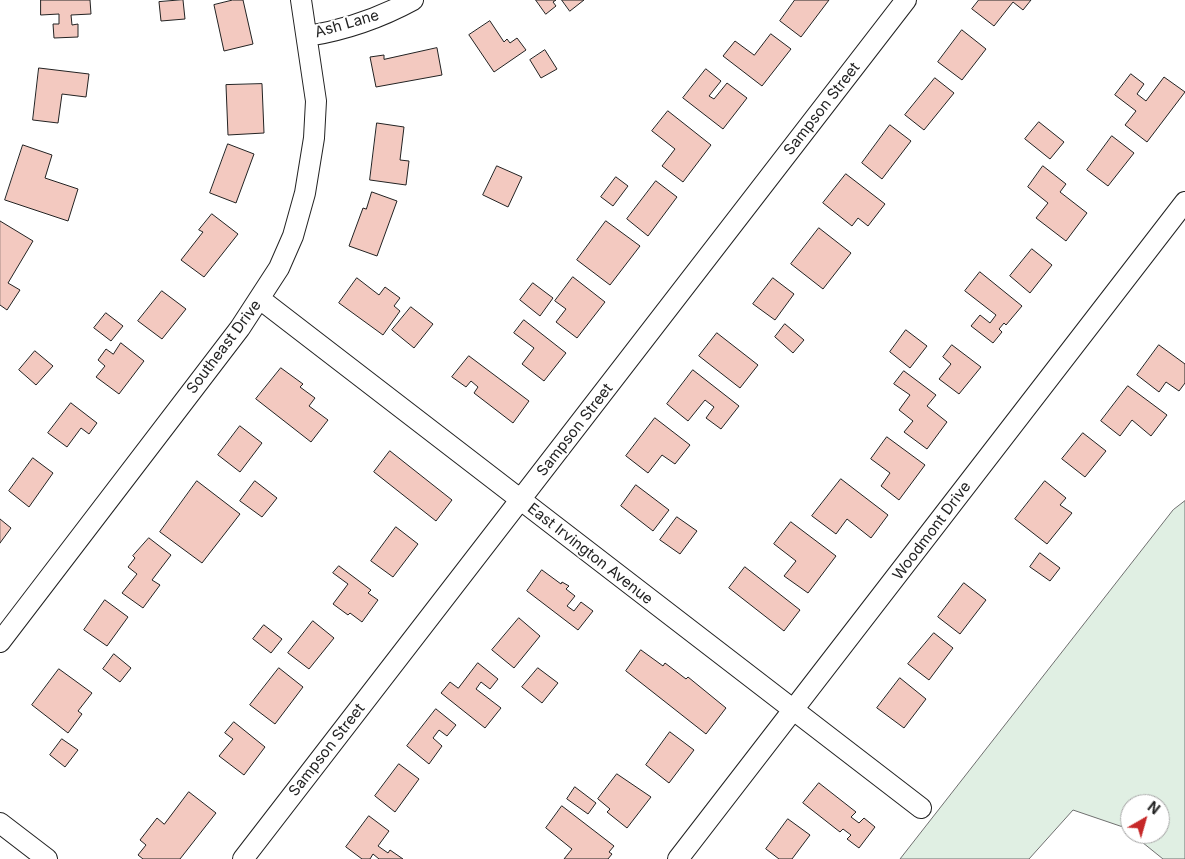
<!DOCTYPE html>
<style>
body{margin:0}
#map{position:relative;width:1185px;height:859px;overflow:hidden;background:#fff;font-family:Inter,sans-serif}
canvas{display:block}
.north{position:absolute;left:1120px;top:794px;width:50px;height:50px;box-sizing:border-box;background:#fff;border:1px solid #a7a7a7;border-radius:50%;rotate:38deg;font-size:14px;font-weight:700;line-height:20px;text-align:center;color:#222}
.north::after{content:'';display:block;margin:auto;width:18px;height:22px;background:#c62828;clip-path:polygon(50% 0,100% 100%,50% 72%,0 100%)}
</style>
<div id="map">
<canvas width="1185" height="859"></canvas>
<div class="north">N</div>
</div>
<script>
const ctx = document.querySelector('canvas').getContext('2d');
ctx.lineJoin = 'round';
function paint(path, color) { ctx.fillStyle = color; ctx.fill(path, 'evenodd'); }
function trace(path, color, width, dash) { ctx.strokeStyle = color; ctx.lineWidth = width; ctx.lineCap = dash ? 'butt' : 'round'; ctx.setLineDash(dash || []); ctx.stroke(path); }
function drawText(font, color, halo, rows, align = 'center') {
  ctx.font = font + ' Inter,sans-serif'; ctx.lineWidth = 4; ctx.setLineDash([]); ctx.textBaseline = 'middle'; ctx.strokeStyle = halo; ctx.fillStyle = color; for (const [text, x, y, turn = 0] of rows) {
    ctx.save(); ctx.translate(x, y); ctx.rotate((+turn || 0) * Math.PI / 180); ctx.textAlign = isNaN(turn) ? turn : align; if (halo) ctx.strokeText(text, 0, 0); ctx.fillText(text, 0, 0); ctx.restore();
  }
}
const green = new Path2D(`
 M1185,501V859H1163L1132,834H1160V804H1130V833L1123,827L1073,810L1029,859H900L1173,510Z`);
paint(green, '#e0efe3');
trace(green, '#6f6f6f', 1);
const building = new Path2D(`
 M41,0H90L91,14L71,15L72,25L78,24V37L54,38L53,24H59V14L41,15Z
 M183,0L185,19L161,21L159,2Z
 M233,0H243L253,44L224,51L214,5Z
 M536,0H556L553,2L556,6L546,14Z
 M562,0H584L570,11Z
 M795,0H829L801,37L780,21Z
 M979,0H1031L1023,10L1013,2L994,26L972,9Z
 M490,21L504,42L507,39L510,43L517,38L526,50L494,72L469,35Z
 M962,30L986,49L962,80L938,62Z
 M771,34L791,49L762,86L723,56L735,41L754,55Z
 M437,48L442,75L376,87L370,57L384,55V59Z
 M545,50L557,69L541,78L530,60Z
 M39,68L89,74L86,97L62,94L58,123L33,120Z
 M706,69L721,81L709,96L714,99L727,83L747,98L723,129L683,98Z
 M1131,74L1144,84L1137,94L1146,101L1164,77L1185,92L1147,142L1125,125L1136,111L1115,95Z
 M935,78L954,93L924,130L905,115Z
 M262,84L264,133L228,135L226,85Z
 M668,111L711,145L683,182L662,166L675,149L652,131Z
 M1039,122L1064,142L1050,159L1025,139Z
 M377,123L404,127L400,160L409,161L406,185L370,180Z
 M890,125L911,141L882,179L862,163Z
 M1112,136L1134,153L1108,186L1087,170Z
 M228,144L254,154L236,203L210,193Z
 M23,145L52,155L45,178L78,189L68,221L5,200Z
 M497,166L522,177L508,207L483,195Z
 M1043,166L1066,184L1060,192L1087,213L1066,241L1036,218L1048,203L1028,187Z
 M846,174L885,204L868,226L858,218L852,226L823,203Z
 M616,177L628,186L613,206L601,197Z
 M656,181L677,197L648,236L627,219Z
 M372,192L397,201L377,256L349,246L363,208L366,209Z
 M212,214L238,234L204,277L181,260L203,232L199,230Z
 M0,221L33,241L8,283L20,290L7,310L0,305Z
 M606,221L640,246L610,285L577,260Z
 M819,228L851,253L823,289L791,264Z
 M1032,249L1052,265L1030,293L1010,276Z
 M980,272L1022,306L1006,325L1004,323L999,329L1002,332L993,343L971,326L980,315L990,323L996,315L965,291Z
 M573,277L605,302L577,338L556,322L566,309L555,301Z
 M357,278L379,295L385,287L400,298L394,306L400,311L383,335L339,303Z
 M773,278L794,294L775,320L753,304Z
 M533,283L553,298L540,316L520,300Z
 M162,291L186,309L162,339L138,321Z
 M411,307L433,324L414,348L392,330Z
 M106,313L123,326L111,341L94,328Z
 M524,320L566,353L544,381L522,364L534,348L514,333Z
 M785,324L804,340L793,353L775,337Z
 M906,330L927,346L910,368L890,352Z
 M717,333L758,365L740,388L699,356Z
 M121,343L144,361L119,394L96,377L105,366L98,360L106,349L113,354Z
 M952,345L981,367L959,394L939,379L951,364L943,357Z
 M1159,345L1185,364V383L1179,391L1166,382L1159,392L1137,375Z
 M35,351L53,366L36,385L19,370Z
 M469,356L529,401L513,423L474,393L478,387L471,381L466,387L452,377Z
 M281,368L303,384L300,387L315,398L309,406L328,420L311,442L256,399Z
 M693,370L739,406L721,429L706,418L714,407L705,400L688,421L667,404Z
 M904,371L936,395L927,406L947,422L927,449L904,432L913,421L899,410L910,395L894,384Z
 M1128,386L1167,415L1151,436L1132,420L1120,436L1101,421Z
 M71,403L97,423L89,434L81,428L67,447L48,433Z
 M655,418L690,445L675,464L662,455L648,473L626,456Z
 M240,426L262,443L240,472L218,455Z
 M1083,433L1106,451L1085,477L1062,459Z
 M887,437L925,465L899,500L881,486L890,473L871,459Z
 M390,451L452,500L436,521L374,472Z
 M33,458L53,473L29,507L9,491Z
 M841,479L888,515L871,538L847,519L836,534L812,516Z
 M197,481L240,514L202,563L160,532Z
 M255,481L277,498L262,517L240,501Z
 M1045,481L1066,498L1060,505L1072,513L1047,544L1015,519Z
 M636,485L669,510L653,531L621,506Z
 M677,517L697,531L680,554L660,540Z
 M0,519L11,528L0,543Z
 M791,522L836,556L808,593L784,576L796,561L774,544Z
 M396,527L418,544L393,577L371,561Z
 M149,538L171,555L152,580L160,585L143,608L122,593L137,574L128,567L135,558L133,556Z
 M1040,553L1060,568L1050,581L1030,567Z
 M339,566L371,590L368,593L378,600L362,622L350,613L348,615L333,604L348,584L333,573Z
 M745,567L800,610L784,631L729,588Z
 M542,570L561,584L562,582L569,586L566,589L575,596L567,606L574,611L581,602L593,611L578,630L527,591Z
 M964,583L986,600L960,634L938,617Z
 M105,600L128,617L107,646L84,630Z
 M519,618L540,636L514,668L492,650Z
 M313,621L334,638L309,669L288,653Z
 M264,625L282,639L271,653L253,639Z
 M934,633L953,648L929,680L908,664Z
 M641,650L663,666L665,663L686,679L688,677L726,708L706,734L626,671Z
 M114,654L131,668L120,682L103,669Z
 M478,663L498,679L490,689L481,682L476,689L501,708L485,728L441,693L450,682L458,688Z
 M279,668L303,687L275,724L250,705Z
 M538,668L558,683L542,703L522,687Z
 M59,669L92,693L78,711L82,714L68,733L32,705Z
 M900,678L926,699L904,728L877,708Z
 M436,709L456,725L447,736L439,730L433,738L442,746L429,764L407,746Z
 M234,722L265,747L244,775L219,756L233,739L225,733Z
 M670,732L694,750L669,783L646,765Z
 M62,739L78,750L65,767L50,755Z
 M399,764L419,779L395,812L375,796Z
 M617,774L651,797L627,828L607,812L610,809L598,799Z
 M819,783L856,812L851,817L859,823L864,818L875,827L859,848L847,839L851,835L843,829L840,832L803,803Z
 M575,787L596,803L588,814L567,799Z
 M189,792L216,813L180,859H143L138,855L146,845L140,840L157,818L164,824Z
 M562,806L614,846L609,852L612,854L608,859H564L572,849L546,828Z
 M369,816L389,831L378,846L388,853L390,850L403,859H379L373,854L370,859H362L346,847Z
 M788,819L810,835L792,859H779L766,849Z`);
paint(building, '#f3c9c0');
trace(building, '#222', 1);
const minor = new Path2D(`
 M308,36C345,30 380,18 413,0
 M260,299L921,808
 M0,642L240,328L279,268L293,236L305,193L314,138L316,101L301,0
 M0,823L47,859
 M243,859L906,0
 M678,859L1185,202`);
trace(minor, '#222', 22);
trace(minor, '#fff', 20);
drawText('15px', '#222', '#fff', [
 ["Ash Lane",347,24,-16],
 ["Sampson Street",822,109,-52],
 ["Southeast Drive",224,347,-53],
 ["Sampson Street",575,430,-52],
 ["Woodmont Drive",932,531,-53],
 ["East Irvington Avenue",590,554,38],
 ["Sampson Street",327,750,-52]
]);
</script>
